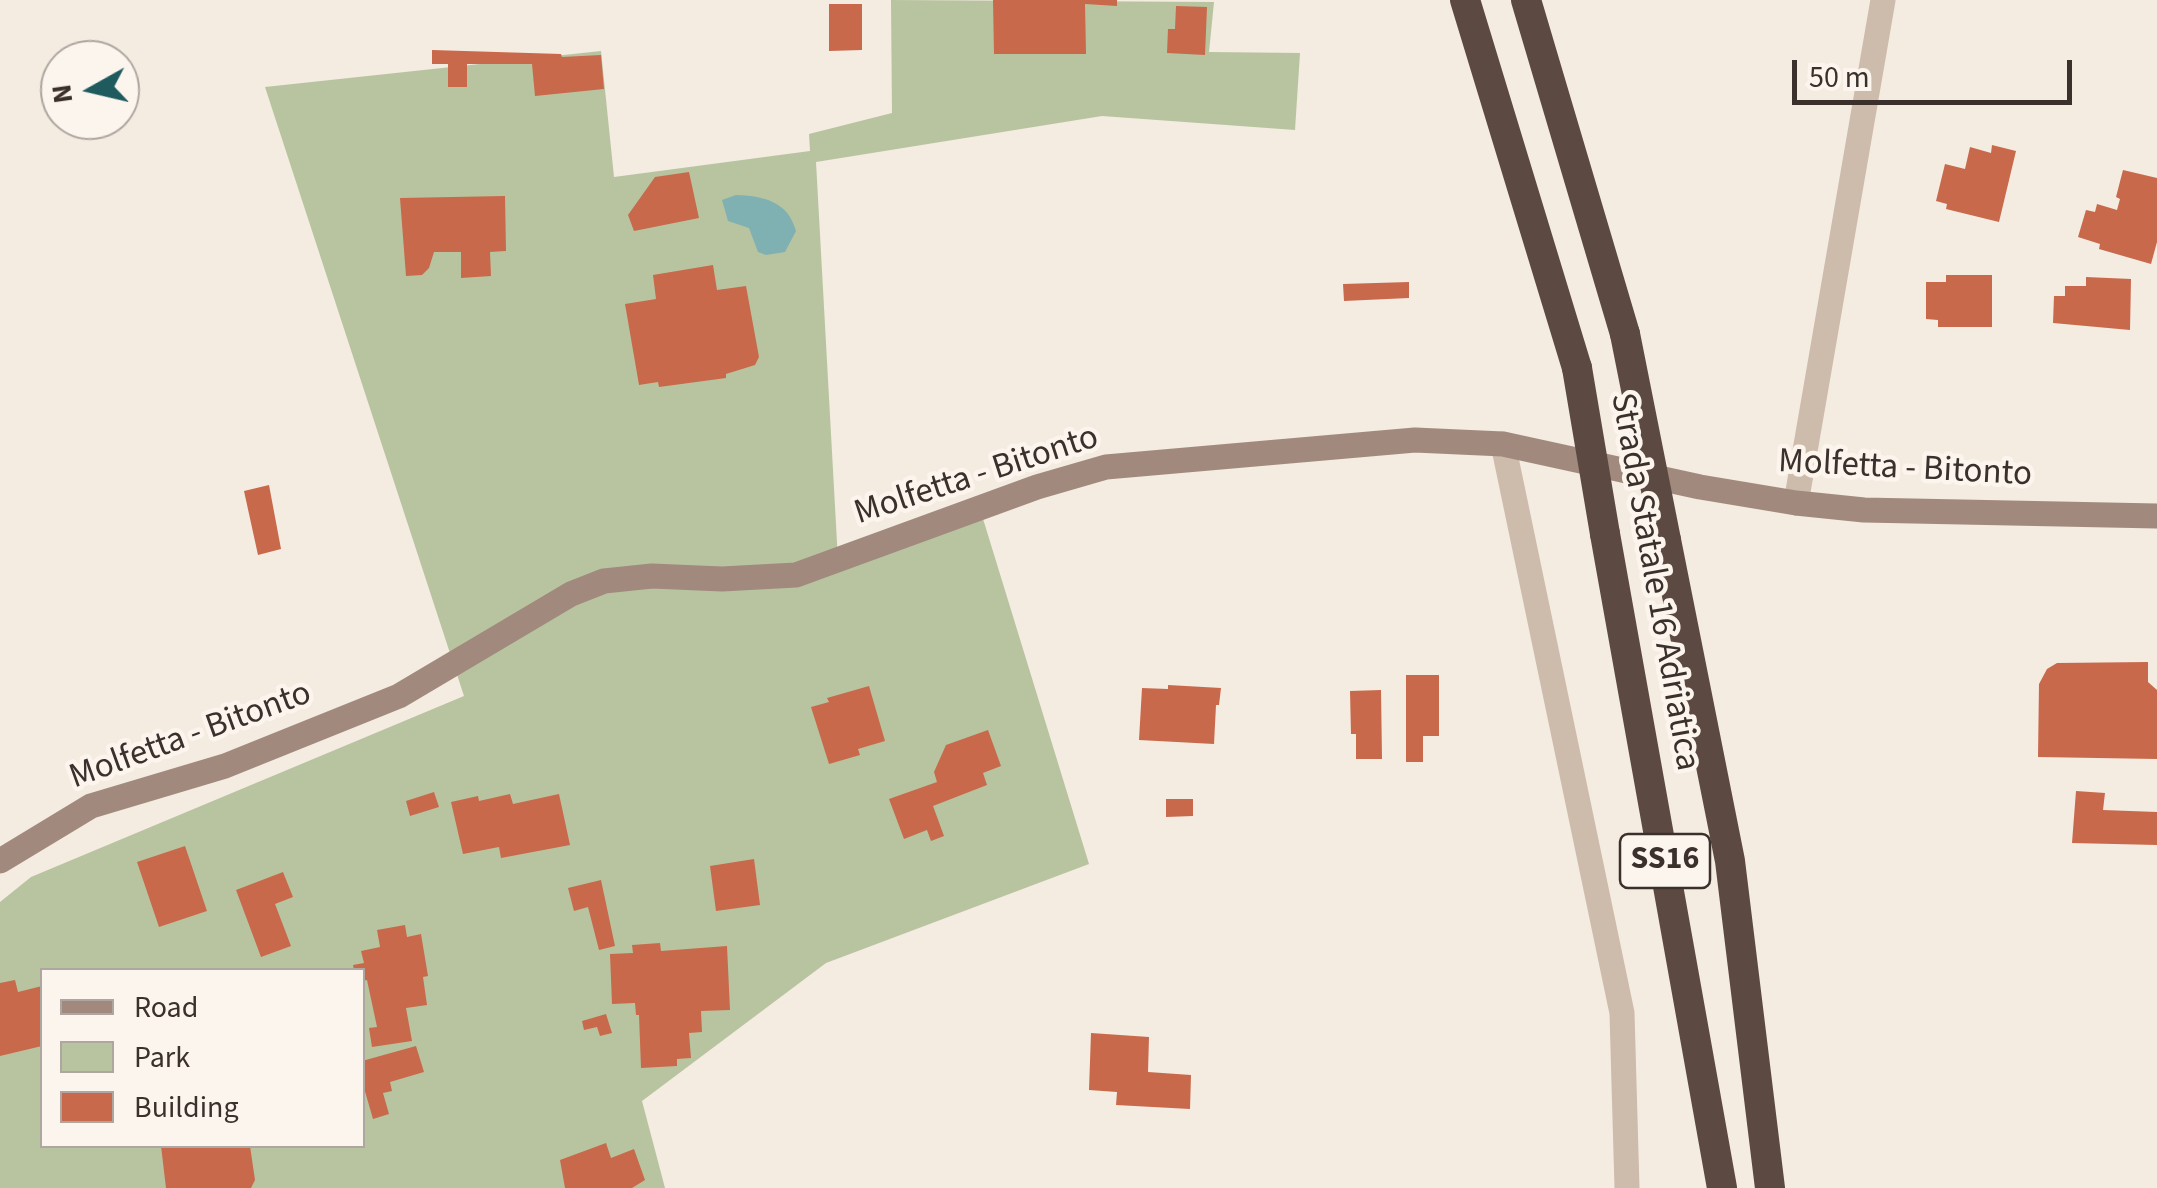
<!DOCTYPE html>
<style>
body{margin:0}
#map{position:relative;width:2157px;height:1188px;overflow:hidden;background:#f4ebe1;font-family:"Source Sans 3",sans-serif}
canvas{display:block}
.legend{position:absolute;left:40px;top:968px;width:325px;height:180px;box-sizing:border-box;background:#fbf5ee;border:2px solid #aea6a0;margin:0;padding:12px 18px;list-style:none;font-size:30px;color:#3b302b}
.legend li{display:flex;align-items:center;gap:20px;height:50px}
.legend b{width:50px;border:2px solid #aea6a0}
.north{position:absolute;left:40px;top:40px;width:100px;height:100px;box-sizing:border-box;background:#fbf5ee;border:2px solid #aea6a0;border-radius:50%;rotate:262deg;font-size:28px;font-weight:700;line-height:40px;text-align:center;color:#3b302b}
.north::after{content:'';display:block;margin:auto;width:35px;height:45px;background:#1f5a5e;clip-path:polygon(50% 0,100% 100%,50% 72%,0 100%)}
.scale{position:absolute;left:1792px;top:60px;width:280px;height:45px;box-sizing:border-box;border:5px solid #3b302b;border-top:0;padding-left:12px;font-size:30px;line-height:35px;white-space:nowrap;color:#3b302b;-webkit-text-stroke:8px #fbf5ee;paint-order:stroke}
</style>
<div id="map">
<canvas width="2157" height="1188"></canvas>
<ul class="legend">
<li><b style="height:12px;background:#a18a7d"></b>Road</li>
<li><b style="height:28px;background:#b8c4a0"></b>Park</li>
<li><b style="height:28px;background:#c8694b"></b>Building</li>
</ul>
<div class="north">N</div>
<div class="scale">50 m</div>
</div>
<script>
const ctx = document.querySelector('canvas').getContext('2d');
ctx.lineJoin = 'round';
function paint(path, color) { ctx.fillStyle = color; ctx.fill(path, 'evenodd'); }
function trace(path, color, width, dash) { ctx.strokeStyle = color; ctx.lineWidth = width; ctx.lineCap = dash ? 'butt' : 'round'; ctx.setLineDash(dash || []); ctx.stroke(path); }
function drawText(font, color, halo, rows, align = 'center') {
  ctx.font = font + ' "Source Sans 3",sans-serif'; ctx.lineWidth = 9; ctx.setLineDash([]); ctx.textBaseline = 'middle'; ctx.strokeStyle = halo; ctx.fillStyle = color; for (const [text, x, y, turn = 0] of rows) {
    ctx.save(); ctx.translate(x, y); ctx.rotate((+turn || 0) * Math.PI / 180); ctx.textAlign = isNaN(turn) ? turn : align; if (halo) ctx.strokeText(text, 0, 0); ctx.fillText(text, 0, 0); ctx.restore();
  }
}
paint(new Path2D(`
 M891,0L1214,2L1209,52L1300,53L1295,130L1102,116L816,162L838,561L980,509L1089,864L826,963L642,1101L665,1188H0V902L31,877L464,696L265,87L601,51L614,177L810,151L809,134L892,113ZM42,970H362V1146H42Z`), '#b8c4a0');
paint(new Path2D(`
 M736,195C763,196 788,201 796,231L785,252L766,255L758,252L749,228L728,221L722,200Z`), '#7fb0b2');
paint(new Path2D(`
 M993,0H1117V6L1085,4L1086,54H994Z
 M829,4H862V50L829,51Z
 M1176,6L1207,7L1205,55L1167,53L1168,29H1175Z
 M432,50L561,54L562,57L601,55L604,89L535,96L532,64H467V87H448V64H432Z
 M1992,145L2016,151L1999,222L1946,209L1947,204L1936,201L1945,164L1965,169L1970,147L1991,153Z
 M2123,170L2157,178V242L2151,264L2099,249L2100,244L2078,237L2086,210L2095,212L2097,204L2117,210L2120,199L2116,197Z
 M689,172L699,218L634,231L628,215L655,177Z
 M505,196L506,251L490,252L491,276L461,278V252H434L429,268L422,275L406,276L400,198Z
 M713,265L717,290L746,286L759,357L755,365L726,374V378L659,387L658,382L639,385L625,304L656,299L653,275Z
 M1946,275H1992V327H1938V320L1926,319V282H1946Z
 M2086,277L2131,279L2130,330L2053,323L2054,296H2065V286H2086Z
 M1409,282V298L1344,301L1343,284Z
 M269,485L281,549L258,555L244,491Z
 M2148,662V682L2157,690V759L2038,757L2039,684L2047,669L2057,663Z
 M1406,675H1439V736H1423V762H1406Z
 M1168,685L1221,688L1219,705H1216L1214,744L1139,740L1142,688L1168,689Z
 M869,686L885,741L858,749L860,755L829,764L811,707L829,702L827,698Z
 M1381,690L1382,759H1356V734H1351L1350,691Z
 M988,730L1001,766L983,773L987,785L933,806L944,836L931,841L927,830L904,839L889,799L937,782L934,772L946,745Z
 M2076,791L2105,793L2103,810L2157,812V845L2072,843Z
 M434,792L439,807L410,816L406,801Z
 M510,794L513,804L559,794L570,845L501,858L499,847L463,854L451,802L478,796L479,801Z
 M1166,799H1193V816L1166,817Z
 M185,846L207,911L159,927L137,862Z
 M754,859L760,905L716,911L710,866Z
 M283,872L293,897L275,904L291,946L261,957L236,890Z
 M601,880L615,946L599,950L588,907L574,911L568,888Z
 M405,925L407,937L421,934L428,976L423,977L427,1005L406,1008L412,1041L372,1047L369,1028L377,1027L367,980L362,981V970H354L353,965L364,963L361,951L380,947L377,930Z
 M660,943L661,951L727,946L730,1010L701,1011L702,1032L689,1033L691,1058L677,1059V1066L641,1068L639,1015H636L635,1003L612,1004L610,954L633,953L632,945Z
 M15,980L18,992L42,986V1046L0,1056V983Z
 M606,1014L612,1033L600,1036L597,1027L584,1030L582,1021Z
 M1091,1033L1149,1037L1148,1072L1191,1075L1190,1109L1116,1105L1117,1092L1089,1090Z
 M416,1046L424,1072L390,1082L392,1091L383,1093L389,1114L373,1119L362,1081V1061Z
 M606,1143L611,1158L634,1149L645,1180L632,1188H565L560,1160Z
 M161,1146H250L255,1180L251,1188H166Z`), '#c8694b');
trace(new Path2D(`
 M1503,444L1622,1013L1627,1188
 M1796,503L1883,0`), '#cdbbac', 25);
trace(new Path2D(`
 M0,861L91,806L225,766L399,696L571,594L604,581L652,576L722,579L796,575L1037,487L1106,467L1415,440L1503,444L1700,487L1796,503L1864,510L2157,516`), '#a18a7d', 25);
trace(new Path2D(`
 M1465,0L1577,368
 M1526,0L1625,334
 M1605,534L1722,1188
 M1666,540L1730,861L1770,1188`), '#5c4a42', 30);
trace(new Path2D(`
 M1625,334L1666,540
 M1577,368L1605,534`), '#5c4a42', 30);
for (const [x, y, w] of [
 [1665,861,90]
]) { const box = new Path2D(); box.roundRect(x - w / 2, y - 27, w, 54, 8); ctx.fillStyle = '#fbf5ee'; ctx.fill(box); trace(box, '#3b302b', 2.5); }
drawText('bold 32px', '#3b302b', null, [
 ["SS16",1665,861]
]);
drawText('35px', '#3b302b', '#fbf5ee', [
 ["Molfetta - Bitonto",1905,470,3],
 ["Molfetta - Bitonto",977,477,-18],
 ["Strada Statale 16 Adriatica",1653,582,80],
 ["Molfetta - Bitonto",191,737,-20]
]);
</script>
